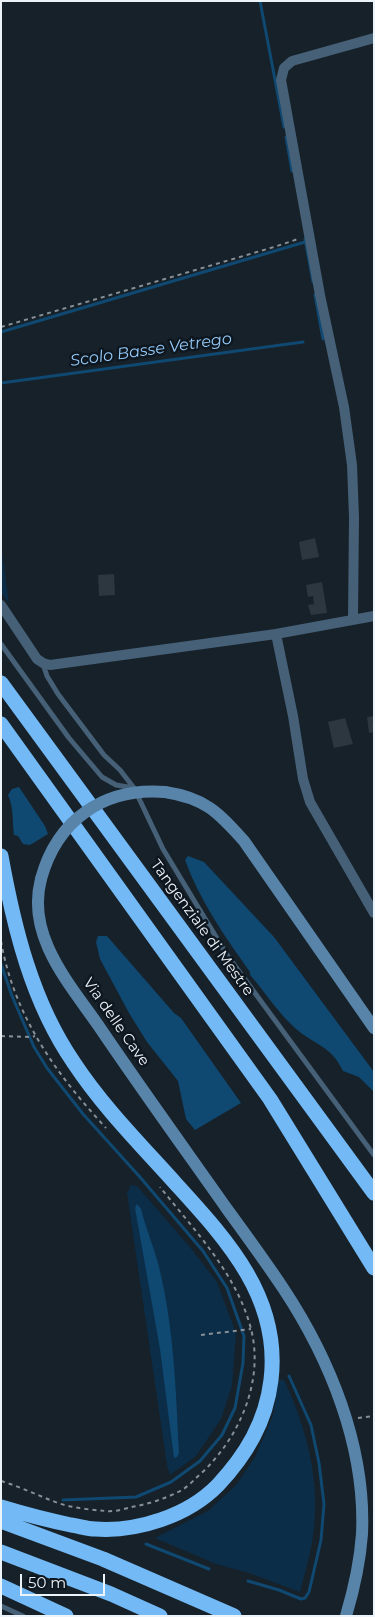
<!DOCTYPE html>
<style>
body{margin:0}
#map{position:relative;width:375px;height:1617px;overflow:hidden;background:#172129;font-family:Montserrat,sans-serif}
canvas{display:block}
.frame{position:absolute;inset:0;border:2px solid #ecf3f9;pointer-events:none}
.scale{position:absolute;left:20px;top:1574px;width:85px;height:22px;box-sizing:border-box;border:2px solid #ecf3f9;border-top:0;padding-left:6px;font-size:15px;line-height:18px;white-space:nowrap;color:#ecf3f9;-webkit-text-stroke:4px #0e1720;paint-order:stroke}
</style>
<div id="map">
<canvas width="375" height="1617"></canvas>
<div class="frame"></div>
<div class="scale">50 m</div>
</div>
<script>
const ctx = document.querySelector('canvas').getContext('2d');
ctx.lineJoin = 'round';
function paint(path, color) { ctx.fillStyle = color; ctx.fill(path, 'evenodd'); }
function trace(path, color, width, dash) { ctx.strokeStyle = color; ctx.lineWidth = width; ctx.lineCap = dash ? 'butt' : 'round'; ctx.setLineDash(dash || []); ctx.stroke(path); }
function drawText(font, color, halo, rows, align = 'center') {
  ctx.font = font + ' Montserrat,sans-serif'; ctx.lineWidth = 5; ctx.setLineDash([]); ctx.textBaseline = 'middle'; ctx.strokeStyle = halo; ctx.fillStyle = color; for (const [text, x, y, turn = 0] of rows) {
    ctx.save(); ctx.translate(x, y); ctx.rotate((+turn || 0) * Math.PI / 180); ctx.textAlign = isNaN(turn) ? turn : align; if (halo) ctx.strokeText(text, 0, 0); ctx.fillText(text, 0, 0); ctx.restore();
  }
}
paint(new Path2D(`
 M1,546L9,604L1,592Z
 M131,1185L137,1186L189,1246L217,1282L236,1333L232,1386L221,1419L196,1456L170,1475L167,1465L127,1193Z
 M279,1380H284C308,1430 322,1487 312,1543C309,1559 304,1576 300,1592L249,1573L216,1564L155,1538L208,1511L237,1484L255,1457L273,1415Z`), '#0b2d48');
paint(new Path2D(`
 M19,787L45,826L48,834L30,845L23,844L18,836L14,835C12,821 14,808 8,795L12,789Z
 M188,856L204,862L274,937L374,1072V1092L359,1077L343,1071C331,1045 314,1045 295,1028C278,1013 265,992 250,975V972C225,937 200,901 185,860Z
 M98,936H107L174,1013L181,1018L241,1103L195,1130L186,1119L178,1081L147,1042L129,1013L100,959L96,942Z
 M137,1204L141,1209C146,1229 154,1247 159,1267C174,1328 176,1391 179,1453L177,1457L174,1458L160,1349L135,1208Z`), '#0f4871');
trace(new Path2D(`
 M260,1L284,127
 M286,137L292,171
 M305,239L313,282
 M315,295L323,339
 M1,332L305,242
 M1,383L303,342
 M1,964L12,996L34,1047L47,1068L83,1114L139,1176L203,1251L227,1288L244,1336L243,1363L235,1408L222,1435L200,1461L171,1482L136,1497L63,1500
 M146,1544L209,1569
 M248,1581L279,1590L301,1599L305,1598L309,1592L321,1540L324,1504L319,1463L311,1425L289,1376`), '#0f4871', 3);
paint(new Path2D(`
 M315,538L319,557L302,560L299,542Z
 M114,574L115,595L99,596L98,575Z
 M322,582L327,613L311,615L308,605L314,604L313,596L308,597L306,585Z
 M374,716V732L369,733L367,717Z
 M345,718L353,744L334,748L328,722Z`), '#2d3740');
trace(new Path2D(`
 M1,327L274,247L298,239
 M1,941C14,1016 56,1074 106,1128
 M1,1036L32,1037L35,1036
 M201,1335L251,1329
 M358,1418L374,1416
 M1,1481C21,1487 39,1496 58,1503C73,1508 91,1510 106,1511C115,1512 124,1509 132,1507C149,1504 167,1498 182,1490C187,1487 192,1482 196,1478C237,1443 265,1383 251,1329C237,1274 194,1230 160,1187`), '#889097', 2, [4, 4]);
trace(new Path2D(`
 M1,644L69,738L102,777L116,785L134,788
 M43,664L47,676L58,694L104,755L120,770L134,788L163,849L227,955L374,1155
 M1,1606L23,1616`), '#456077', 5);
trace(new Path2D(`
 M1,605L37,659L43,663L50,665L276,634L374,616
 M353,619L354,517L352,465L344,407L320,295L281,80L284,68L292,61L374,38
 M276,634L293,716L303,779L310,802L374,913`), '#456077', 10);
trace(new Path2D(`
 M165,792C205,798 218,812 244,841L374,1028
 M41,879C26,935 68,982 98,1025C140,1087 184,1148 227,1209C246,1235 265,1261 283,1288C330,1359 366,1447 362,1534C360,1562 354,1589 346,1616`), '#5884aa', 12);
trace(new Path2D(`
 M1,683L374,1193
 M1,724L270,1099L374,1268
 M1,856C14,928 32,1002 74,1063C103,1107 141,1145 176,1184C227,1240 281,1298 271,1380C266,1422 246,1455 218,1485C188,1516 137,1532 95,1529C87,1529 79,1526 71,1525C47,1520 24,1514 1,1507
 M1,1521L103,1559L234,1616
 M1,1552L111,1594L160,1616
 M1,1586L66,1616`), '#73b9f5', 15);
trace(new Path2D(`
 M41,879C57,820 104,787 165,792`), '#5884aa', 12);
drawText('15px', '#ecf3f9', '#0e1720', [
 ["Tangenziale di Mestre",202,928,54],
 ["Via delle Cave",116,1022,55]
]);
drawText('italic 16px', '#95c9f7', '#0e1720', [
 ["Scolo Basse Vetrego",151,350,-8]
]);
</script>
